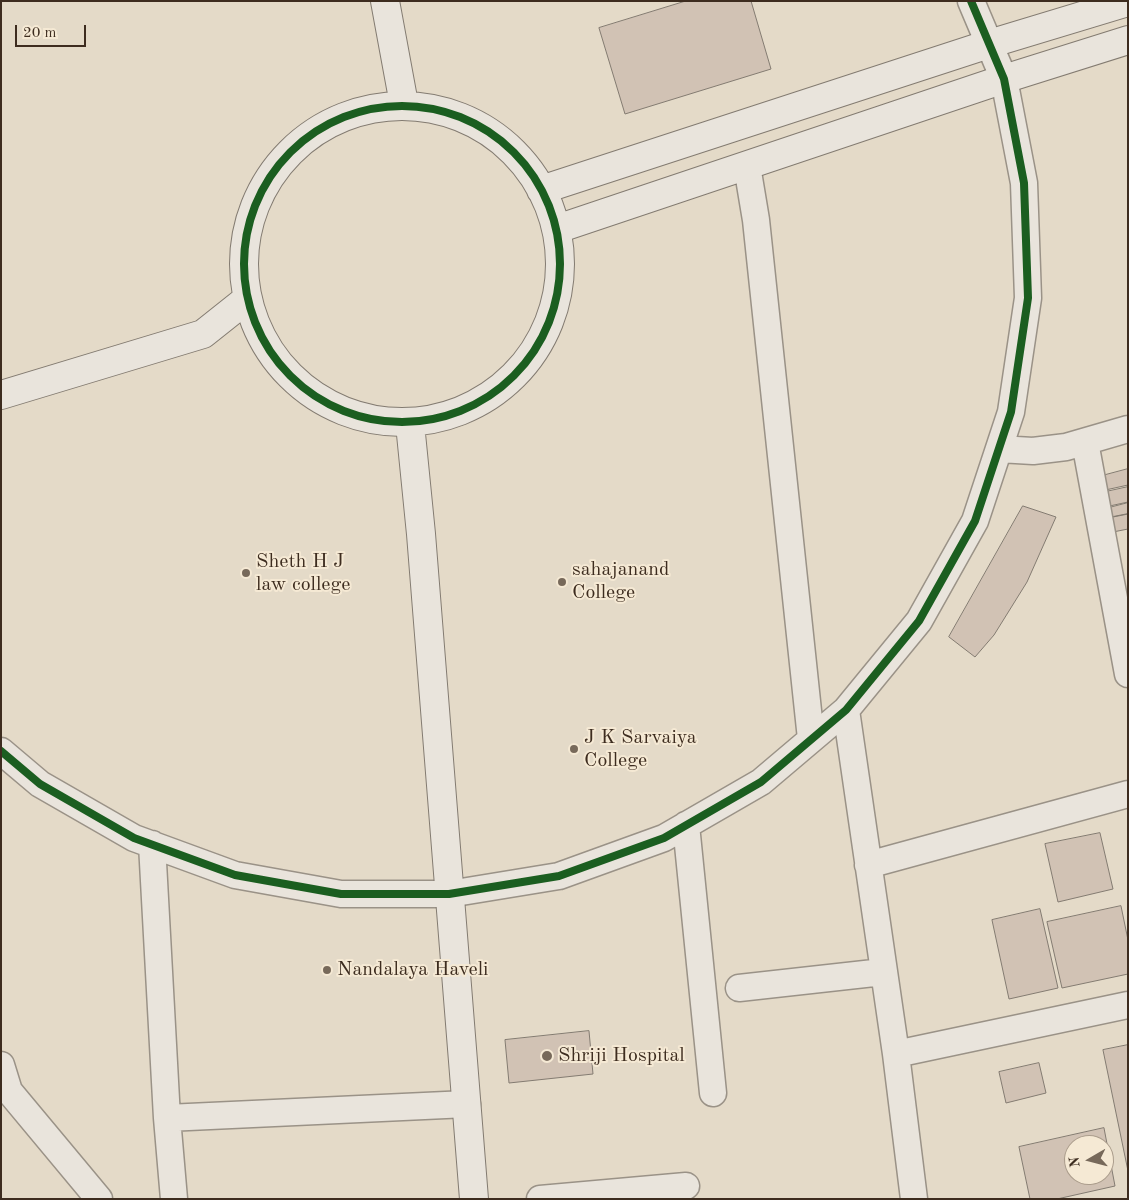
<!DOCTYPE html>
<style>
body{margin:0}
#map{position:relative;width:1129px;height:1200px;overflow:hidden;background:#e4dac8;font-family:"Old Standard TT",serif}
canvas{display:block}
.frame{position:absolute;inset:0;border:2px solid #3d2c1f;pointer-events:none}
.north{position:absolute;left:1064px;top:1135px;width:50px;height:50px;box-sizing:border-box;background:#f5e9d4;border:1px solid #ab9d8c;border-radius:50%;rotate:262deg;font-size:14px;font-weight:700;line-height:20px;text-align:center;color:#3d2c1f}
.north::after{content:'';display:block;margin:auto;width:18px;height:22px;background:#77695a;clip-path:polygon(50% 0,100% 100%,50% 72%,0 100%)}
.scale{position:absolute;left:15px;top:25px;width:71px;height:22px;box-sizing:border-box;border:2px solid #3d2c1f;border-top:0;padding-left:6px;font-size:15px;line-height:18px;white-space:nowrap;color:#3d2c1f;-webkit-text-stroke:4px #f5e9d4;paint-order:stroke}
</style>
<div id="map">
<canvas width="1129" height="1200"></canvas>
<div class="frame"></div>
<div class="north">N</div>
<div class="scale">20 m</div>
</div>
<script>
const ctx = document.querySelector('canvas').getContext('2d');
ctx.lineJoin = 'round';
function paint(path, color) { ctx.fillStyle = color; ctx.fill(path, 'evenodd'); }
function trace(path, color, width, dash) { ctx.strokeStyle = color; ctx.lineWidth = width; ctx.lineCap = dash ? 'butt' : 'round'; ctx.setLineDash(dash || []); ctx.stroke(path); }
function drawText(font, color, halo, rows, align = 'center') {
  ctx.font = font + ' "Old Standard TT",serif'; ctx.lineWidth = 4; ctx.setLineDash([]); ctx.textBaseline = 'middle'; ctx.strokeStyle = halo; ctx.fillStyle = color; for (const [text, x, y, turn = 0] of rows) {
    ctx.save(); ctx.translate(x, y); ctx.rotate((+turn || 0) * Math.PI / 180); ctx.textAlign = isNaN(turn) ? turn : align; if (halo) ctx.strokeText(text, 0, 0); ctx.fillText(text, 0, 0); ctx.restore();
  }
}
const building = new Path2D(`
 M686,1H751L771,69L625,114L599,28Z
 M1128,469V485L1101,491L1098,477Z
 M1128,487V502L1105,507L1101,493Z
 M1128,503V514L1108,518L1105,509Z
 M1023,506L1056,517L1027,582L994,635L975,657L949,637Z
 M1128,514V529L1113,532L1108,518Z
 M1100,833L1113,889L1058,902L1045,844Z
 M1121,906L1128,940V974L1062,988L1047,922Z
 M1040,909L1058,988L1009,999L992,920Z
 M589,1031L593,1074L509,1083L505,1040Z
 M1128,1045V1171L1103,1050Z
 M1039,1063L1046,1093L1006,1103L999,1072Z
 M1104,1128L1115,1186L1057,1199H1030L1019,1147ZM1074,1145H1104V1175H1074Z`);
paint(building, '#d1c2b4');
trace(building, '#837b71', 1);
const street = new Path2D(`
 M747,166L756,220L811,739
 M1085,442L1128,674
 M999,449L1033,451L1066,447L1128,429
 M846,710L896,1054L914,1199
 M1,751L40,784L134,838L235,875L341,894H449L559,876L664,838L761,782L846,710L919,621L975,521L1011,412L1028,298L1024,183L1004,79L971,1
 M686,825L713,1093
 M152,844L167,1118L174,1199
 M868,865L1128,794
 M739,988L883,972
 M896,1054L1128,1005
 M1,1065L9,1091L99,1199
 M167,1118L467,1104
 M540,1199L686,1186`);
const secondary = new Path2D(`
 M385,1L404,104
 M244 264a158 158 0 1 1 316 0a158 158 0 1 1-316 0Z
 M541,190L989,44L1128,2
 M557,229L1004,79L1128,40
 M1,395L203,334L247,299
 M410,424L421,534L474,1199`);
trace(street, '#9a9287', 29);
trace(secondary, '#837b71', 30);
trace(street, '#e9e4dc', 26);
trace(secondary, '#e9e4dc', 28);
trace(new Path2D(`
 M244 264a158 158 0 1 1 316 0a158 158 0 1 1-316 0Z
 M1,751L40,784L134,838L235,875L341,894H449L559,876L664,838L761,782L846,710L919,621L975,521L1011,412L1028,298L1024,183L1004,79L971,1`), '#1b5e20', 8);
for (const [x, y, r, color] of [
 [246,573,5,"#77695a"],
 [562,582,5,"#77695a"],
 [574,749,5,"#77695a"],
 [327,970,5,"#77695a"],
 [547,1056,6,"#77695a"]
]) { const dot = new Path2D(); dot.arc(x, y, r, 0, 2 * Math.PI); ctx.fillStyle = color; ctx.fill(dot); trace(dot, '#f5e9d4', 2); }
drawText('20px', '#3d2c1f', '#f5e9d4', [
 ["Sheth H J",256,562],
 ["law college",256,585],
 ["sahajanand",572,570],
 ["College",572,593],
 ["J K Sarvaiya",584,738],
 ["College",584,761],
 ["Nandalaya Haveli",337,970],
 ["Shriji Hospital",558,1056]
], 'left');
</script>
